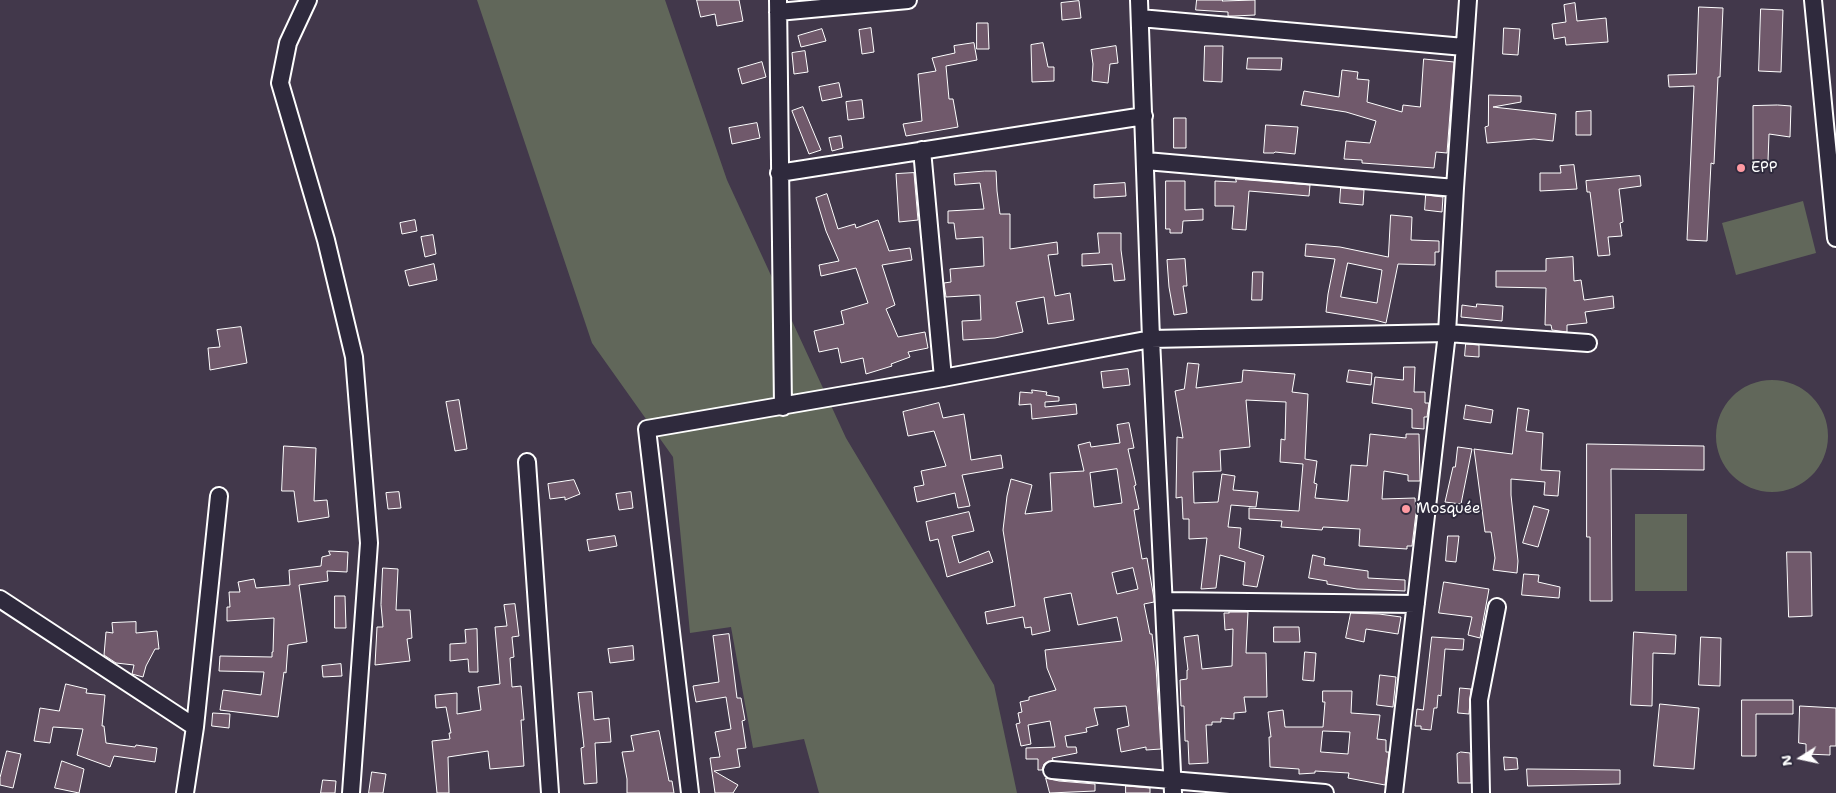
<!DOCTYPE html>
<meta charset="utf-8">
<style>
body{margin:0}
#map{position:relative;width:1836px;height:793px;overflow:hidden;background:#42384b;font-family:"Shantell Sans",sans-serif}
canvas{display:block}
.north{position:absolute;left:1776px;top:733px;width:50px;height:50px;-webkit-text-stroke:4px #2f2a3d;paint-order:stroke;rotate:260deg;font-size:14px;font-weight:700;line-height:20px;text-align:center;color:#fff}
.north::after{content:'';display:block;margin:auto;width:18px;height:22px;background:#fff;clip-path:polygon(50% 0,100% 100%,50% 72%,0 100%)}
</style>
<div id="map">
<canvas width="1836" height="793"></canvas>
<div class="north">N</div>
</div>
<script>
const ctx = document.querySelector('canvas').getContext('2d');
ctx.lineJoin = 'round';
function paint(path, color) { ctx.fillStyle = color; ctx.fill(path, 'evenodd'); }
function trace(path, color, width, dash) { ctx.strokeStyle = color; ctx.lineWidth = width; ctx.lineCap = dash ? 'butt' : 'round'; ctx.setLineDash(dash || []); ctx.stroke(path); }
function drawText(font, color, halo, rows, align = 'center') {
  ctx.font = font + ' "Shantell Sans",sans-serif'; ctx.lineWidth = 4; ctx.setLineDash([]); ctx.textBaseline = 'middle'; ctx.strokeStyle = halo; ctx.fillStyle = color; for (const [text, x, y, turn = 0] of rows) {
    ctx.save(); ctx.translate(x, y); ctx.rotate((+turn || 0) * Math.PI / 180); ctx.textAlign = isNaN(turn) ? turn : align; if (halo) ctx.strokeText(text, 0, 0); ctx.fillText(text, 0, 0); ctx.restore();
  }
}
paint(new Path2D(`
 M477,0H665L727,180L846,438L994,685L1017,793H819L804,739L753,748L731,627L690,633L673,457L592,343Z
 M1803,201L1816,253L1736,275L1722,223Z
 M1716 436a56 56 0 1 1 112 0a56 56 0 1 1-112 0Z
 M1635,514H1687V591H1635Z`), '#61675a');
const building = new Path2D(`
 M697,0H739L743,21L717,26L715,14L701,17Z
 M1197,0H1223L1222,1L1255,0V15L1234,16H1228V12L1196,10Z
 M1079,1L1081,18L1062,20L1061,3Z
 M1575,3L1577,21L1606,18L1608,42L1566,45L1565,37L1554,39L1552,24L1566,22L1564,5Z
 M1699,7L1723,8L1720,77H1718L1714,164L1711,163L1707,241L1687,240L1694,86L1669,87L1668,75L1696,74Z
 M1761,9L1783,10L1781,72L1759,71Z
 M977,23H988L989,49H977Z
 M871,28L874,52L862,54L859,30Z
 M1504,28L1520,29L1518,55L1503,54Z
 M822,29L826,41L801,47L798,36Z
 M974,43L977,60L946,66L949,99H953L958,127L906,136L903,124L922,121L918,74L936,71L932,58L955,53L954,46Z
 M1043,43L1048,67H1054V81L1032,82L1031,45Z
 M1116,46L1118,63L1110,64L1108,83L1092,81L1093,64L1091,50Z
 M1205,46H1223L1222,82L1204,81Z
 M805,51L808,72L794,74L792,53Z
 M1248,58H1282L1281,70L1247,69Z
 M1424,59L1454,62L1447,153L1436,152L1434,168L1362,163V160L1344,159L1346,141L1370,143L1376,121L1346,112L1301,105L1304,91L1339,97L1342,70L1358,72L1357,79L1369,80L1367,102L1402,112L1403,105L1420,107Z
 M762,62L766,77L742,84L738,69Z
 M839,83L842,97L822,101L819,87Z
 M1489,95L1521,96V102L1493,107L1556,114L1553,141L1534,139L1487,143L1485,127L1488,126Z
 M862,100L864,118L848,120L846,102Z
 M1778,105L1791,106L1790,137L1769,134L1768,161H1753V106Z
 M803,107L821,150L809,154L792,111Z
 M1591,111V135H1576V112Z
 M1174,118H1186V148H1174Z
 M757,123L760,138L732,144L729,128Z
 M1266,125L1298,127L1295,154L1275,152L1274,153H1264Z
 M841,136L843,148L832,151L829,138Z
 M1574,165L1577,189L1540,191V173H1561L1560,166Z
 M985,171H996L997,191L1000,214H1010V249L1057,242L1058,254L1048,255L1055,296L1070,293L1074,320L1048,324L1044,297L1016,302L1023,332L995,338L963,340L962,321L981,320L980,295L946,297L944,283L951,282L950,269L984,266L983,237L956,239L954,223H948V211L984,209L980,183L955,185L954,174Z
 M914,173L918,220L899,222L896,174Z
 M1640,176L1641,186L1619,189L1623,222L1620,223L1622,236L1608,237L1610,255L1598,256L1590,192H1587L1586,181Z
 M1236,179L1310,185L1309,196L1249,191L1246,230L1232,229L1234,206H1215V181L1236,182Z
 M1166,181H1185V210L1203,209V220L1183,221L1182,233H1170V229H1166Z
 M1125,183L1126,196L1094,198V185Z
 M1341,188L1364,190L1363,205L1340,203Z
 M827,194L838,229L855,224L856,228L878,220L889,251L910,248L912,260L882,265L895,305L886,309L898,337L925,332L928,348L908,352L910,357L891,364L892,366L866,374L863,358L841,363L838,348L819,352L814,331L844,324L841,311L868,303L856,268L821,276L819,265L839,261L826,231L816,198Z
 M1426,195L1443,197L1442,212L1425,210Z
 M1391,215L1412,217L1411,240L1439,241V252H1435V265L1398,264L1386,323L1375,320L1326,312L1328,294L1335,259L1305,256L1306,244L1340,247L1388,257ZM1348,263L1382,270L1377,303L1341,297Z
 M415,220L417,231L402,234L400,223Z
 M1098,233H1121V250L1125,280L1114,281L1112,264L1082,266V254L1099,253Z
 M433,235L436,254L425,257L421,237Z
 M1573,257L1574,281L1581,280L1584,300L1613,296L1614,308L1585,312L1587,323L1567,325V332L1552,330L1551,325H1545L1546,288L1496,287V271H1546V259Z
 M1185,259L1187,286H1183L1187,313L1174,315L1169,287L1167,260Z
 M434,264L437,280L409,286L405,271Z
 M1253,272H1263L1262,300H1252Z
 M1477,304L1503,306L1502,321L1461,317L1462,305L1476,307Z
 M241,327L247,363L210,370L208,348L220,347L217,330Z
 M1466,344L1479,345V357L1465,356Z
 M1188,363L1199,364L1196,388L1242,382L1243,370L1295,374L1292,392L1308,394L1305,459L1317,461L1314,483L1317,484L1315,498L1348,501L1351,465L1367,466L1370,434L1406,438V434H1419L1420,481H1408V475L1384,471L1382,499L1415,498L1416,513L1412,546H1407V549L1359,546L1360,529L1323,527L1322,530L1281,527L1282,521L1249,519V508L1299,511L1303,464L1280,462L1281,439L1285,440L1286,402L1246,400L1250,447L1220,450L1221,471L1193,472L1194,503L1218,502L1222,474L1235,476L1233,490L1258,492L1256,507L1231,505L1228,527L1241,528L1239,548L1264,556L1257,587L1243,585L1245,562L1220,555L1216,588L1201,589L1207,538L1189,539V519H1183L1182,497L1176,498L1177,437L1183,438L1175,391L1184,389Z
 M1404,367H1415L1414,392H1425V403H1429L1427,417H1424V429L1412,428V409L1372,403L1375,377L1403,380Z
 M1128,369L1130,385L1103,388L1101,372Z
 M1349,370L1372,373L1371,385L1347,382Z
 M1032,390L1047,392L1046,395L1059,397V401L1045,402V407L1076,404L1077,414L1032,419L1031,404L1019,405L1020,392L1032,393Z
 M459,400L467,449L455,451L446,402Z
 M939,403L943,418L964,414L971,460L1001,455L1003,468L962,475L970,506L958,508L955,493L917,502L914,487L924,485L921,471L946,466L934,431L908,436L903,412Z
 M1466,405L1493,410L1491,423L1464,419Z
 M1518,408L1529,410L1526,431L1543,433L1541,470L1560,471L1558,496L1544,495L1545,482L1511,479V495L1518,561L1517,573L1493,570L1495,558L1491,532H1485L1474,449L1512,454Z
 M1129,423L1134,448L1128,449L1136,485L1134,486L1139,509L1134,510L1142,559L1147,558L1154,599V602L1144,604L1150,634H1152L1156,667L1161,749L1146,750V747L1121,752L1117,729L1129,726L1126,706L1094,708L1098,725L1086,728L1087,732L1065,736L1067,747H1076L1077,753L1052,758L1053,760L1044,764L1042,770H1038V759H1026V748L1055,747L1050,721L1028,725L1031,744L1021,746L1016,724L1020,723L1018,713L1022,712L1020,702L1029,700V697L1056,690L1047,668L1045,650L1122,641L1117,617L1078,625L1071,593L1044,598L1050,631L1032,635L1031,627L1025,628L1023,617L987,624L985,612L1015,606L1003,530L1007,496L1011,479L1032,485L1025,514L1052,511L1050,473L1084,471L1078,445L1090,442L1091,447L1120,443L1117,425ZM1117,469L1122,503L1094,507L1090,473ZM1133,568L1138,589L1117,594L1112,573Z
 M1587,444L1704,446V470L1611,469L1612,601H1590V537H1587Z
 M284,446L316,448L314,501L327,500L329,517L298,522L294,491H282Z
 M1458,447L1472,449L1461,504L1445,502L1453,467H1455Z
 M574,480L580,494L565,500V497L550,499L548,484Z
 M399,492L401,508L388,509L386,493Z
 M631,492L633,508L619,510L616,494Z
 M1534,506L1549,510L1538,547L1523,543Z
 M969,512L974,531L952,536L959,563L989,551L993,562L947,577L938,539L930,541L926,522Z
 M615,536L617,546L589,551L587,540Z
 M1448,536H1459L1456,562L1446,561Z
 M329,551L348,552L347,572L327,571L328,581L299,585L307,642L288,645L286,673L284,672L278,717L220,710L223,690L261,695L264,672L219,671L220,656L272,657V652H273L274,618L227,621V607H230L229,592H240L238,582L254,579L256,588L290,585L289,570L321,566L322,557L330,555Z
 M1787,552H1811L1812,616L1789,617Z
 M1313,555L1325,558L1324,565L1368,571V578L1405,580V591L1357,589L1327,584V581L1309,578Z
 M383,568L398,569L396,610H410L412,638L407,639L410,661L375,665L377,627H383L381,605Z
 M1524,574L1539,575L1538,582L1560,587L1559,598L1522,595Z
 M1444,582L1489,589L1480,638L1468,635L1472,617L1439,613Z
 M335,596H345L346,628H335Z
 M515,604L519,636L512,637L514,657L510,658L512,687L521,686L524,720H521L524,766L490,769L488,751L448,757L449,793H437L432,741L450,739L449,733H451L446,707L436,708L435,695L457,693V714L481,710L478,687L500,684L495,627L507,626L504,605Z
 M1229,612H1248L1246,653H1266L1267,697H1244L1246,712L1234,713V719L1221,718V722H1212V725H1206L1208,763L1189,764L1188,741H1185L1184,706H1181L1180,680L1187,679V670H1188L1184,637L1198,635L1202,669L1232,666L1233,629L1225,630L1224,613H1229Z
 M1351,613L1379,614L1401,617L1398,634L1366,629L1364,642L1346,638Z
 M136,622V633L157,631L159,649H155L146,666L143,677L132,674L134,665L116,663L104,655L106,632L113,633L112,623Z
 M1274,627H1299L1300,642H1274Z
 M477,629L478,672H469L468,659L450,661V644L466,643L465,630Z
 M1634,632L1676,635L1675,654L1653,653L1652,706L1631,705Z
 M729,634L737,698H741L745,720L742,721L746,748L737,749L740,767L714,771L738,785L733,793H715L710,758L720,757L715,732L731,729L726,697L696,702L693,686L719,682L713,636Z
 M1432,637L1464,639L1463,650L1445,649L1441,696L1438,695L1437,708H1434L1431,730L1421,729V726H1415L1417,709L1423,710Z
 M1701,637L1721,638L1720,686L1699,685Z
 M633,646L634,660L610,663L608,649Z
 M1305,652L1316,653L1314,681L1303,680Z
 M341,664L342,676L323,677L322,666Z
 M1380,675L1396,677L1393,707L1377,705Z
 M66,684L87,689L86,693L105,695L102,726H104L106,743L135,747L136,745L157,748L155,762L114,756L110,767L77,755L83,729L53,727L50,743L34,741L40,708L59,711Z
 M1460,688L1471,689L1469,714L1458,713Z
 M1323,691H1352L1351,713L1380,715L1377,739L1386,740V752H1389L1385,785L1348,778L1349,773L1315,771V773L1299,774V769L1270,767L1269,737H1271L1268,712L1283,710L1285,727H1323L1325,702H1323ZM1323,731L1350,732L1348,754L1321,752Z
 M592,692L594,720L609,718L611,742L595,743L597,783L584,784L581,748L584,747L578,693Z
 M1742,700H1793V714H1756V756H1742Z
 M1660,704L1699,708L1694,769L1654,766Z
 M1800,706L1836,708V746H1830V755L1806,754V744L1799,743Z
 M213,713L230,714L229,728L212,726Z
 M659,731L669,781H672L674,793H627V779L622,752L634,751L631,736Z
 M7,751L21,754L13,788L0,785V778Z
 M1461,752L1470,753L1471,783H1458L1457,754Z
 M1504,757L1517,758L1518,769L1505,770Z
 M62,761L84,769L79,793L55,788Z
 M1527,769L1620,770V784L1528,786Z
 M372,772L386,774L383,793H369Z
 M1046,778L1059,781L1095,784V791L1050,793Z
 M323,780L336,781L335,793H321Z
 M1126,786L1150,788V793H1126Z`);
paint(building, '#70596b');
trace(building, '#fff', 1);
const minor = new Path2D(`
 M308,0L288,43L280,83L326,240L354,357L369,543L351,793
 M778,0L783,407
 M1139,0L1151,339L1173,793
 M1813,0L1836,238
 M778,12L908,0
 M1140,18L1464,47
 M922,150L943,378
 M1146,161L1455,188
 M779,173L1144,116
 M527,462L550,793
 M0,599L195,727
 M1165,601L1416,604
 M1052,770L1325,793
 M185,793L195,727L219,496
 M690,793L647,429L943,378L1151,339L1447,333L1588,343
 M1394,793L1447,333L1455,188L1468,0
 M1481,793L1479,700L1497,607`);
trace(minor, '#fff', 20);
trace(minor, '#2f2a3d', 16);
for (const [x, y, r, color] of [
 [1741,168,5,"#ff9aa2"],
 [1406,509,5,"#ff9aa2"]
]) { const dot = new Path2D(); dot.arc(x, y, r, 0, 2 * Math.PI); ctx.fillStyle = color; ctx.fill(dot); trace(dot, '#2f2a3d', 2); }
drawText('15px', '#fff', '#2f2a3d', [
 ["EPP",1751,168],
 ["Mosquée",1416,509]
], 'left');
</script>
